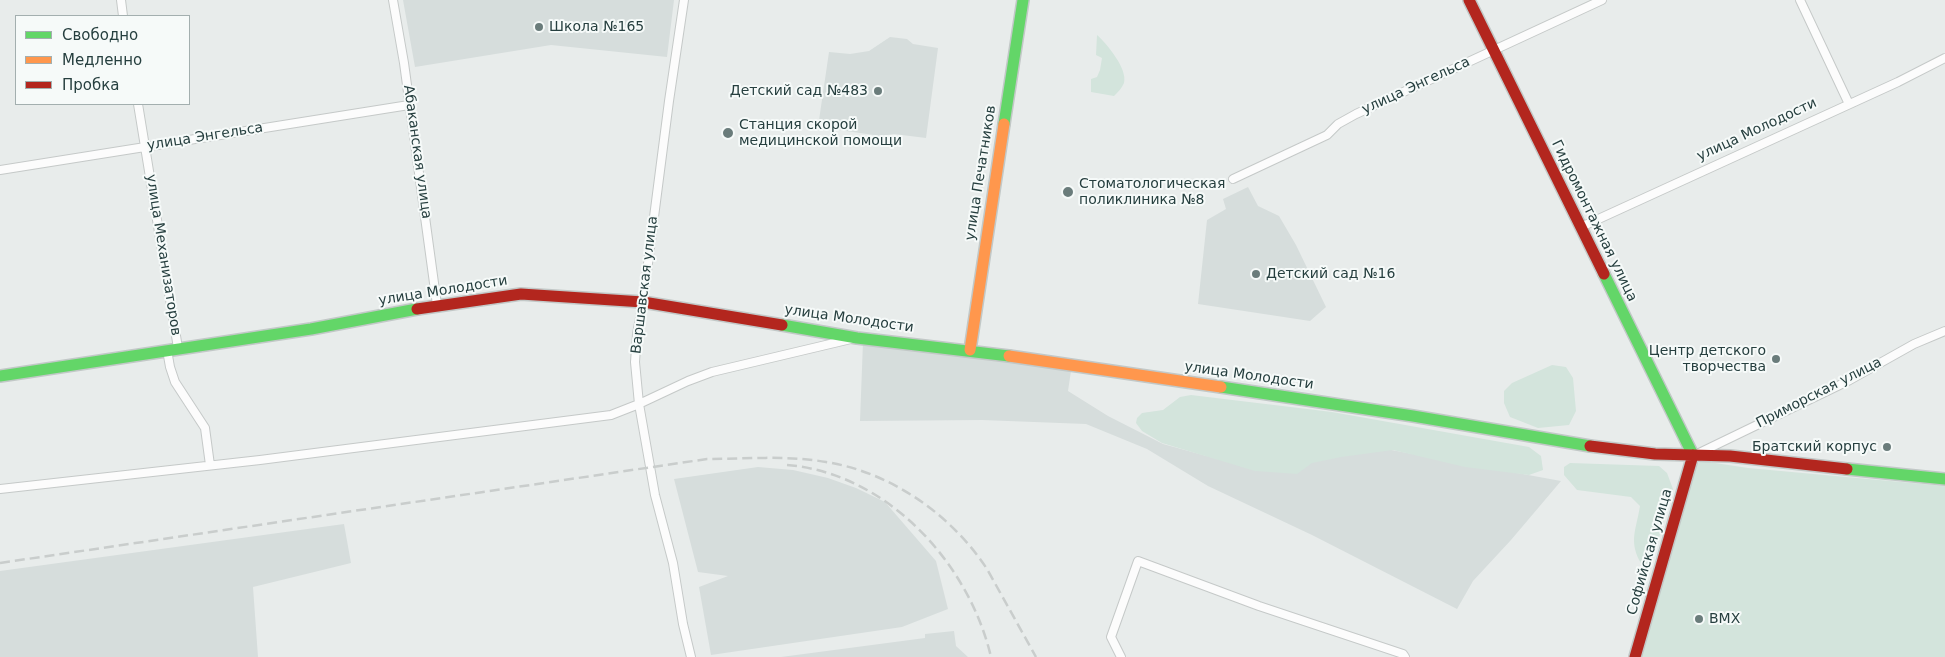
<!DOCTYPE html>
<meta charset="utf-8">
<style>
body{margin:0}
#map{position:relative;width:1945px;height:657px;overflow:hidden;background:#e8eceb;font-family:"DejaVu Sans",sans-serif}
canvas{display:block}
.legend{position:absolute;left:15px;top:15px;width:175px;height:90px;box-sizing:border-box;background:#f6faf9;border:1px solid #a3afaf;margin:0;padding:6px 9px;list-style:none;font-size:15px;color:#263f3f}
.legend li{display:flex;align-items:center;gap:10px;height:25px}
.legend b{width:25px;border:1px solid #a3afaf}
</style>
<div id="map">
<canvas width="1945" height="657"></canvas>
<ul class="legend">
<li><b style="height:6px;background:#63d668"></b>Свободно</li>
<li><b style="height:6px;background:#ff974d"></b>Медленно</li>
<li><b style="height:6px;background:#b3261e"></b>Пробка</li>
</ul>
</div>
<script>
const ctx = document.querySelector('canvas').getContext('2d');
ctx.lineJoin = 'round';
function fillPath(path, color) { ctx.fillStyle = color; ctx.fill(path, 'evenodd'); }
function trace(path, color, width, dash) { ctx.strokeStyle = color; ctx.lineWidth = width; ctx.lineCap = dash ? 'butt' : 'round'; ctx.setLineDash(dash || []); ctx.stroke(path); }
function label(font, color, halo, rows, align = 'center') {
  ctx.font = font + ' "DejaVu Sans",sans-serif'; ctx.lineWidth = 4; ctx.setLineDash([]); ctx.textBaseline = 'middle'; ctx.strokeStyle = halo; ctx.fillStyle = color; for (const [text, x, y, turn = 0] of rows) {
    ctx.save(); ctx.translate(x, y); ctx.rotate((+turn || 0) * Math.PI / 180); ctx.textAlign = isNaN(turn) ? turn : align; if (halo) ctx.strokeText(text, 0, 0); ctx.fillText(text, 0, 0); ctx.restore();
  }
}
const built = new Path2D(`
 M 403,0 L 674,0 L 667,57 L 551,45 L 415,67 Z
 M 890,37 L 907,39 L 913,44 L 938,48 L 926,138 L 894,134 L 881,136 L 818,127 L 829,52 L 850,54 L 869,51 Z
 M 1248,187 L 1258,206 L 1279,216 L 1296,245 L 1326,307 L 1310,321 L 1198,304 L 1207,220 L 1226,209 L 1223,199 Z
 M 863,342 L 982,354 L 1071,371 L 1068,391 L 1108,416 L 1163,444 L 1225,461 L 1314,459 L 1386,449 L 1561,481 L 1511,540 L 1473,581 L 1457,609 L 1312,535 L 1208,486 L 1147,449 L 1086,424 L 982,420 L 860,421 Z
 M 758,467 L 793,470 L 828,478 L 856,488 L 885,502 L 936,561 L 948,609 L 902,627 L 711,655 L 699,587 L 728,576 L 698,572 L 674,479 Z
 M 344,524 L 351,563 L 253,587 L 258,657 L 0,657 L 0,571 Z
 M 954,631 L 956,646 L 968,657 L 781,657 L 925,638 L 925,634 Z`);
const green = new Path2D(`
 M 1097,35 C 1107,44 1128,69 1124,83 C 1122,88 1118,92 1114,96 L 1091,92 L 1091,79 L 1097,77 L 1100,70 L 1102,58 L 1096,55 Z
 M 1552,365 L 1566,367 L 1573,378 L 1576,411 L 1569,425 L 1538,428 L 1510,417 L 1504,403 L 1504,391 L 1512,383 Z
 M 1191,395 L 1332,412 L 1529,447 L 1541,456 L 1543,470 L 1529,475 L 1465,467 L 1393,450 L 1341,457 L 1312,463 L 1297,474 L 1255,471 L 1162,443 L 1142,431 L 1136,423 L 1137,418 L 1142,413 L 1163,410 L 1180,397 Z
 M 1702,461 L 1748,468 L 1945,486 L 1945,657 L 1637,657 L 1695,465 Z
 M 1570,463 L 1659,466 L 1667,473 L 1673,489 L 1652,562 L 1642,565 C 1628,542 1636,531 1640,506 L 1631,497 L 1577,490 L 1564,475 L 1564,467 Z`);
const street = new Path2D(`
 M 121,0 L 123,16
 M 393,0 L 404,63 L 437,305
 M 684,0 L 669,101 L 643,302 L 637,334 L 635,362 L 639,404 L 655,495 L 673,563 L 683,624 L 691,657
 M 1800,0 L 1849,104
 M 138,104 L 178,348
 M 0,170 L 409,105
 M 1233,179 L 1327,135 L 1338,124 L 1356,114 L 1602,0
 M 1581,227 L 1898,82 L 1945,58
 M 167,350 L 170,367 L 175,382 L 205,428 L 210,465
 M 1697,454 L 1848,381 L 1914,344 L 1945,331
 M 0,489 L 260,460 L 611,415 L 639,404 L 688,381 L 712,372 L 851,339
 M 1121,657 L 1111,637 L 1138,561 L 1259,606 L 1403,654 L 1405,657`);
const fast = new Path2D(`
 M 1004,124 L 1023,0
 M 1604,274 L 1693,455
 M 782,325 L 857,338 L 1009,356
 M 0,376 L 311,329 L 417,309
 M 1221,387 L 1413,416 L 1590,446
 M 1847,469 L 1945,479`);
const slow = new Path2D(`
 M 970,350 L 1004,124
 M 1009,356 L 1221,387`);
const jam = new Path2D(`
 M 1469,0 L 1604,274
 M 417,309 L 521,294 L 643,302 L 782,325
 M 1590,446 L 1655,454 L 1730,456 L 1847,469
 M 1635,657 L 1693,455`);
const rail = new Path2D(`
 M 787,465 C 887,473 969,563 991,657
 M 0,563 L 707,459 C 746,459 787,455 826,462 C 890,472 951,514 987,569 L 1036,657`);
const markers = [
 [539,27,5,"#6a7c7b"],
 [878,91,5,"#6a7c7b"],
 [728,133,6,"#6a7c7b"],
 [1068,192,6,"#6a7c7b"],
 [1256,274,5,"#6a7c7b"],
 [1776,359,5,"#6a7c7b"],
 [1887,447,5,"#6a7c7b"],
 [1699,619,5,"#6a7c7b"]
];
const poiNames = [
 ["Школа №165",549,27],
 ["Детский сад №483",868,91,"right"],
 ["Станция скорой",739,125],
 ["медицинской помощи",739,141],
 ["Стоматологическая",1079,184],
 ["поликлиника №8",1079,200],
 ["Детский сад №16",1266,274],
 ["Центр детского",1766,351,"right"],
 ["творчества",1766,367,"right"],
 ["Братский корпус",1877,447,"right"],
 ["BMX",1709,619]
];
const streetNames = [
 ["улица Энгельса",1416,86,-25],
 ["улица Молодости",1757,130,-25],
 ["улица Энгельса",205,137,-9],
 ["Абаканская улица",417,152,82],
 ["улица Печатников",981,173,-81],
 ["Гидромонтажная улица",1594,221,64],
 ["улица Механизаторов",163,255,81],
 ["Варшавская улица",645,285,-83],
 ["улица Молодости",443,291,-9],
 ["улица Молодости",849,319,8],
 ["улица Молодости",1249,376,8],
 ["Приморская улица",1819,393,-27],
 ["Софийская улица",1650,552,-74]
];
fillPath(built, '#d6dddc');
fillPath(green, '#d3e4dc');
trace(street, '#c5c9c8', 10);
trace(fast, '#c2c8c7', 14);
trace(slow, '#c2c8c7', 14);
trace(jam, '#c2c8c7', 14);
trace(street, '#fcfcfc', 8);
trace(fast, '#63d668', 11);
trace(slow, '#ff974d', 11);
trace(jam, '#b3261e', 11);
trace(rail, '#c9cdcc', 2.5, [10, 5]);
for (const [x, y, r, color] of markers) { const dot = new Path2D(); dot.arc(x, y, r, 0, 2 * Math.PI); ctx.fillStyle = color; ctx.fill(dot); trace(dot, '#f6faf9', 2); }
label('14px', '#263f3f', '#f6faf9', poiNames, 'left');
label('14px', '#263f3f', '#f6faf9', streetNames);
</script>
